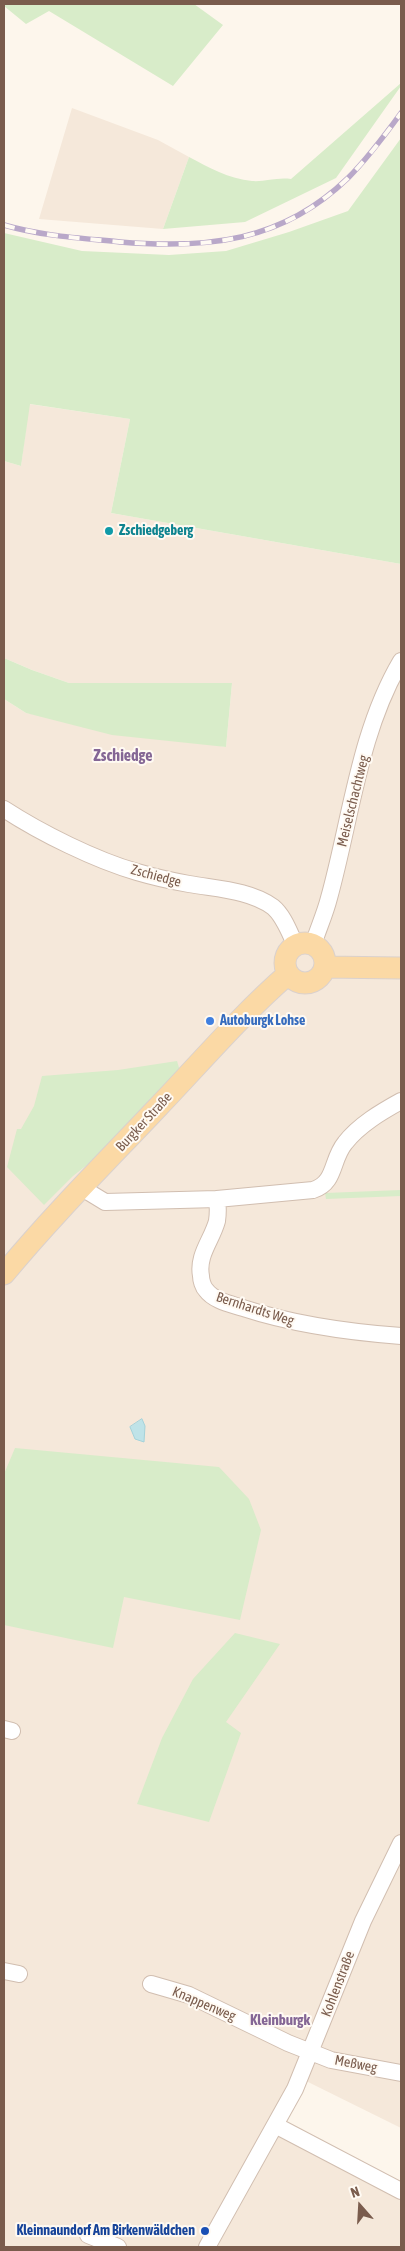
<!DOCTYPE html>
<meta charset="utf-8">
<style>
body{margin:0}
#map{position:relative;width:405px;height:2251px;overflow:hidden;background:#fdf6ec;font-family:"Asap Condensed",sans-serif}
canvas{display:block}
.frame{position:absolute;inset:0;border:5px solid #7a5c4d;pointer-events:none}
.north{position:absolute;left:335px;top:2181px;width:50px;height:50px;-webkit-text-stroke:4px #fffaf3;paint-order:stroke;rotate:341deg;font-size:14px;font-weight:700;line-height:20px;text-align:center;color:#7a5c4d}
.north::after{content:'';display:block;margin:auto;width:18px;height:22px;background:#7a5c4d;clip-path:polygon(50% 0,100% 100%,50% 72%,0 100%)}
</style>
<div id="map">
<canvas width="405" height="2251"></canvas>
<div class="frame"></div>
<div class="north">N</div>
</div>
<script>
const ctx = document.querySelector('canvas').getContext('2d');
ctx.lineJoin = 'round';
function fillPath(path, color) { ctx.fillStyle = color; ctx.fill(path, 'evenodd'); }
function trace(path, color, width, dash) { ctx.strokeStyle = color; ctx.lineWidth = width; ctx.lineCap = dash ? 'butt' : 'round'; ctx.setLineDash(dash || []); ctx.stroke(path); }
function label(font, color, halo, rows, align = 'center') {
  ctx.font = font + ' "Asap Condensed",sans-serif'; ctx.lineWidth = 4; ctx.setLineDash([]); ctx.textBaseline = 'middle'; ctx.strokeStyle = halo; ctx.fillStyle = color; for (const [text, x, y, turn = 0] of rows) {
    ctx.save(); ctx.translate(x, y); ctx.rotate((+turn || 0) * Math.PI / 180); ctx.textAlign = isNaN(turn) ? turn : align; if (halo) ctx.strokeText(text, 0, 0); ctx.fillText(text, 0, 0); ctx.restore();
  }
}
const residential = new Path2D(`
 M 72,108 L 158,140 L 189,157 L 163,229 L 39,219 Z
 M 29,404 L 130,419 L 111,513 L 401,564 L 401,2128 L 304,2080 L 281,2121 L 399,2184 L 401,2180 L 401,2247 L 4,2247 L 4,699 L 26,713 L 226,747 L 232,683 L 69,683 L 32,670 L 4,658 L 4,461 L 21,466 Z`);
const green = new Path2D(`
 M 4,4 L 194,4 L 223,25 L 173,86 L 49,11 L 26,24 L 4,6 Z
 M 401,83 L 401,86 L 336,178 L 245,222 L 163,229 L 189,157 C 208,167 229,179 252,181 C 265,182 277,177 291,179 Z
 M 401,138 L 401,564 L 111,513 L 130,419 L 30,404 L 21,466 L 4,461 L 4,233 L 82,251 L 169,255 L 226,251 L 289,232 L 348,211 Z
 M 4,658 L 32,670 L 69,683 L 232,683 L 226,747 L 112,735 L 26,713 L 4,699 Z
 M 177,1061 L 180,1071 L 102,1153 L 73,1176 L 44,1205 L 7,1167 L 17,1129 L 21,1129 L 34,1106 L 42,1076 L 118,1070 Z
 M 401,1190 L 401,1196 L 326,1199 L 325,1193 Z
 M 15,1448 L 219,1467 L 249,1499 L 261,1530 L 240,1620 L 124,1597 L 113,1648 L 4,1625 L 4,1474 Z
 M 235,1633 L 280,1644 L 226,1722 L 241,1733 L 209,1822 L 137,1804 L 162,1738 L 193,1679 Z`);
const water = new Path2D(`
 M 142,1419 L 145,1426 L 144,1442 L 135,1439 L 130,1427 Z`);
const minor = new Path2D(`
 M 4,809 C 41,833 95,860 137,872 C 154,877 172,881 189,884 C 216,889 250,890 273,907 C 284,916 290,934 296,946
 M 313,945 C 318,929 325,914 329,898 C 351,819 359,732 401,661
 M 82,1188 L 105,1202 L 217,1199 L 313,1190 C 336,1183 331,1160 345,1143 C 359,1125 381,1112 401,1101
 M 217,1199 C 218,1206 218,1214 217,1221 C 212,1240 197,1255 201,1276 C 201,1280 203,1287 206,1290 C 214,1301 231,1304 243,1308 C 295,1325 347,1332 401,1336
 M 4,1729 L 12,1731
 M 4,1971 L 19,1974
 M 151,1984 L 189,1995 L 288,2043 L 331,2060 L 401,2073
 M 275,2125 L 401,2191
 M 88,2235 L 118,2247
 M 207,2247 L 295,2089 L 363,1921 L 401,1843`);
const major = new Path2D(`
 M285 963a20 20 0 1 1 40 0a20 20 0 1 1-40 0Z
 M 325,967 L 401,968
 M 4,1274 C 52,1216 106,1162 158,1107 C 201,1062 242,1014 288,974`);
const rail = new Path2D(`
 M 4,225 C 42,236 80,238 120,242 C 208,249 282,242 348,178 C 368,158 385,135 401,113`);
const markers = [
 [109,531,5,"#0f9aa8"],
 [210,1021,5,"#3f7fe0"],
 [205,2231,5,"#1a4fb4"]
];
const cultureNames = [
 ["Zschiedgeberg",119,531]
];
const streetNames = [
 ["Meiselschachtweg",353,801,-76],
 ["Zschiedge",156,876,15],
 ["Burgker Straße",144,1122,-47],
 ["Bernhardts Weg",255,1309,18],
 ["Kohlenstraße",338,1984,-69],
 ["Knappenweg",204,2004,23],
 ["Meßweg",356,2064,11]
];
const shopNames = [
 ["Autoburgk Lohse",220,1021]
];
const transitNames = [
 ["Kleinnaundorf Am Birkenwäldchen",195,2231]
];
const neighbourhoodNames = [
 ["Kleinburgk",280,2020]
];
const quarterNames = [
 ["Zschiedge",123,756]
];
fillPath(residential, '#f5e8da');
fillPath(green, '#d8ecc9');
fillPath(water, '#bfe3e8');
trace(water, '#a5d3da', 1);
trace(minor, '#d1beb0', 18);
trace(major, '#dad1cd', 23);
trace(minor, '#fff', 16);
trace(major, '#fbd9a5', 21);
trace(rail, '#b9a8c9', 5.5);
trace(rail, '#fffaf3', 4, [11]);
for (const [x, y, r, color] of markers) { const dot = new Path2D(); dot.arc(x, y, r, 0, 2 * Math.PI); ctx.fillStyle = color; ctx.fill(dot); trace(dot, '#fffaf3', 2); }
label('bold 14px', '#0d838f', '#fffaf3', cultureNames, 'left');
label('14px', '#7a5c4d', '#fffaf3', streetNames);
label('bold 14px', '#366cbe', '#fffaf3', shopNames, 'left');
label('bold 14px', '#164399', '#fffaf3', transitNames, 'right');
label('bold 15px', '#846695', '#fffaf3', neighbourhoodNames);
label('bold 16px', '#846695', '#fffaf3', quarterNames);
</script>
